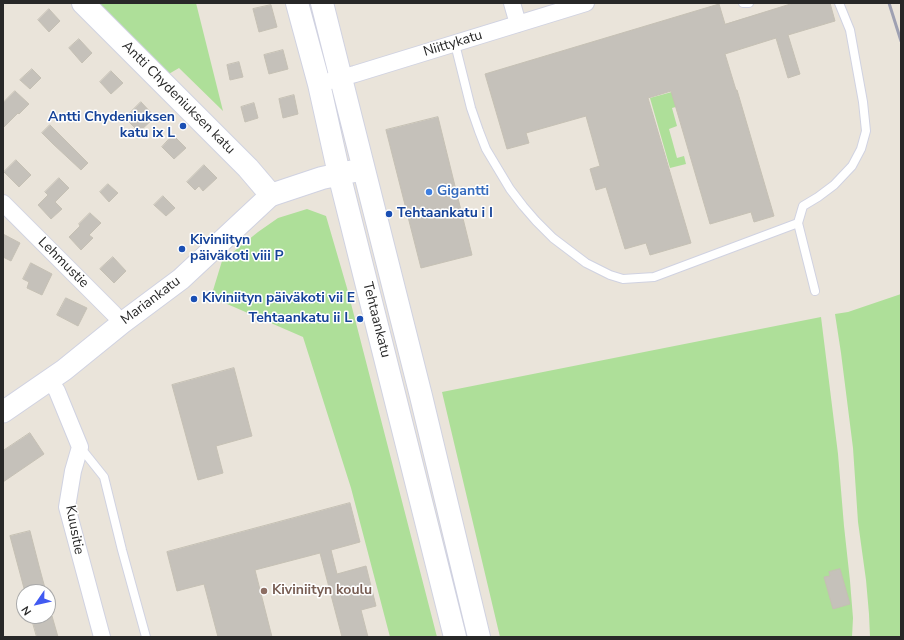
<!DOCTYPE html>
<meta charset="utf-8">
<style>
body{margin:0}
#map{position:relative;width:904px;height:640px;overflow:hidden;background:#eae4da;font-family:"Nunito Sans",sans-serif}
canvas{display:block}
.frame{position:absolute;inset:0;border:4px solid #282828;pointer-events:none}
.north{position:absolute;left:16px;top:584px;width:40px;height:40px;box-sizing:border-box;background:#fff;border:1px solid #a9a9a9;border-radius:50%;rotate:236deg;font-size:11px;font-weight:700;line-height:16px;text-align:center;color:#282828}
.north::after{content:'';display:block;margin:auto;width:14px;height:18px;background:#415af1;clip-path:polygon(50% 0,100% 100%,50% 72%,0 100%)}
</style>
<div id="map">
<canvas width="904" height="640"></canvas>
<div class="frame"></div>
<div class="north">N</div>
</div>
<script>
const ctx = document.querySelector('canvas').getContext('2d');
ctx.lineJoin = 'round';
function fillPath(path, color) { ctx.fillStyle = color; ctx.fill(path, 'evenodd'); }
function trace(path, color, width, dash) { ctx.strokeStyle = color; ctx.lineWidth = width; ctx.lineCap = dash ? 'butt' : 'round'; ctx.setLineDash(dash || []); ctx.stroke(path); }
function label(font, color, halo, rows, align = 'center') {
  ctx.font = font + ' "Nunito Sans",sans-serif'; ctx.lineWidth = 3; ctx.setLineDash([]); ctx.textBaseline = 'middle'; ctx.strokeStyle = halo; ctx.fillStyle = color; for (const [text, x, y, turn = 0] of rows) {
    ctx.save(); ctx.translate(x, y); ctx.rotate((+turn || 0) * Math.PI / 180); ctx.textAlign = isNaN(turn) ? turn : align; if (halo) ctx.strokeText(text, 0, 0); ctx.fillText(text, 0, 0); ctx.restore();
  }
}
const green = new Path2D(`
 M 95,3 L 196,3 L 223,111 L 179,68 L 167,75 Z
 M 719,79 L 723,94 L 672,108 L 677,126 L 669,129 L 677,158 L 684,156 L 686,164 L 670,168 L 650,98 Z
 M 307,209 L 326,216 L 347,288 L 437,637 L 390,637 L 351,488 L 303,337 L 211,297 L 222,261 L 258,232 L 278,218 Z
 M 901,294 L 901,637 L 870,637 L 869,614 L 866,580 L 858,522 L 853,448 L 841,353 L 835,314 L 848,312 Z
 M 821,317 L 838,454 L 844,526 L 850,581 L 853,618 L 852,637 L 500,637 L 442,392 Z`);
const building = new Path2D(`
 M 794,3 L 830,3 L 835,21 L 788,35 L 800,74 L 788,78 L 776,38 L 725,54 L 736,90 L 737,90 L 774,216 L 754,222 L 751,212 L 710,224 L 671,91 L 648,98 L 691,243 L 650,255 L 646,243 L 625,249 L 606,187 L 596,190 L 590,169 L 600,166 L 586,116 L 526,133 L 529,143 L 507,149 L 485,74 L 719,4 L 725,24 Z
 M 271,5 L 277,27 L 259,32 L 253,9 Z
 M 49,9 L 60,21 L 49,32 L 38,20 Z
 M 79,39 L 92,53 L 82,63 L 69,48 Z
 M 283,50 L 288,69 L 269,74 L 264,55 Z
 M 239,62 L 243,77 L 230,80 L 227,65 Z
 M 32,69 L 41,78 L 30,89 L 20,80 Z
 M 111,71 L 123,83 L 111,94 L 100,82 Z
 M 15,91 L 29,104 L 19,114 L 18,113 L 3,128 L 3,103 Z
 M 294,95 L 298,114 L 283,118 L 279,99 Z
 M 141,102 L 155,117 L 139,132 L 128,121 L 131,117 L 129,114 Z
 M 254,103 L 258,118 L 245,122 L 241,107 Z
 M 438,117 L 472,255 L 421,268 L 386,130 Z
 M 50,125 L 88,163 L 81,170 L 53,144 L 42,133 Z
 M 173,135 L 186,148 L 174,159 L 162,147 Z
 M 16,160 L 31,175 L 19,187 L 4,172 Z
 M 204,165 L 217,178 L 203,191 L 199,186 L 195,190 L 187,182 Z
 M 59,178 L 69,188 L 55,202 L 62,209 L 51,219 L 38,205 L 48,195 L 45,192 Z
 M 108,184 L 118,193 L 109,202 L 100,192 Z
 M 163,196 L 175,208 L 166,216 L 154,205 Z
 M 90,213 L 101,223 L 89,235 L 93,238 L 81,250 L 69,237 L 80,226 L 79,224 Z
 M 3,234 L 20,243 L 11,261 L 3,257 Z
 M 113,257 L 126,271 L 114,283 L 100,269 Z
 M 31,263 L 52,274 L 42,295 L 27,288 L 29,282 L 23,279 Z
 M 66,298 L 87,308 L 78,326 L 57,315 Z
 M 234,368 L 252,436 L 216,446 L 223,473 L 198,480 L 172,385 Z
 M 30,433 L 44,454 L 3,482 L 3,451 Z
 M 350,503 L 360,542 L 331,550 L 337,574 L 366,566 L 376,606 L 361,610 L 368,637 L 342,637 L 320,553 L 255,570 L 272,637 L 218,637 L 204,584 L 177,591 L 167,552 Z
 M 30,531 L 39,566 L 46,592 L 25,592 L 10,536 Z
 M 840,569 L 850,604 L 833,609 L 824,577 L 830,576 L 829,572 Z
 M 31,616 L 52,616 L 58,637 L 37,637 Z`);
const service = new Path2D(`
 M 743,3 L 749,3
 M 455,44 L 471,108 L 479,131 L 486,149 L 510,189 L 523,206 L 536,221 L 553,238 L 586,263 L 610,275 L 623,279 L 654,277 L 798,223 L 803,206 L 818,197 L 834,185 L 852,166 L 861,149 L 866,131 L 863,102 L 850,30 L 839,3
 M 798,223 L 815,291
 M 80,447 L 104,477 L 122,550 L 146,637`);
const minor = new Path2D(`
 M 512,3 L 518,24
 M 319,84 L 355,74 L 586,3
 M 3,203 L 114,314 L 122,323
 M 50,380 L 57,391 L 80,447 L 73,471 L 67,507 L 102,637`);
const tertiary = new Path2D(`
 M 3,412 L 64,370 L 122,323 L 181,279 L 271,195`);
const secondary = new Path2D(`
 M 83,3 L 248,168 L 271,195 L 322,178 L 354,171
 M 297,3 L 319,84 L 339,174 L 455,637
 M 322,3 L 421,396 L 479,637`);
const rail = new Path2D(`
 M 889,3 L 901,41`);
const markers = [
 [183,126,4,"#1a4fb4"],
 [429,192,4,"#3f7fe0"],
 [389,214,4,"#1a4fb4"],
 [182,249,4,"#1a4fb4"],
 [194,299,4,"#1a4fb4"],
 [360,319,4,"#1a4fb4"],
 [264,591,4,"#8d6e63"]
];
const streetNames = [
 ["Niittykatu",453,44,-17],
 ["Antti Chydeniuksen katu",178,98,45],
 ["Lehmustie",63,263,45],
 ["Mariankatu",151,301,-37],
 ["Tehtaankatu",376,320,76],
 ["Kuusitie",74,530,79]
];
const transitNames = [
 ["Antti Chydeniuksen",175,118,"right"],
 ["katu ix L",175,134,"right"],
 ["Tehtaankatu i I",397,214],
 ["Kiviniityn",190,241],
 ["päiväkoti viii P",190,257],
 ["Kiviniityn päiväkoti vii E",202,299],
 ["Tehtaankatu ii L",352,319,"right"]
];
const shopNames = [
 ["Gigantti",437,192]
];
const educationNames = [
 ["Kiviniityn koulu",272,591]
];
fillPath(green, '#aedf99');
fillPath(building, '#c5c1ba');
trace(building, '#c5c0b4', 1);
trace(service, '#d0d2e1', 10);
trace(minor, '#d0d2e1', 18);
trace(tertiary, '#d0d2e1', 23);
trace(secondary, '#d0d2e1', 24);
trace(service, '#fff', 8);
trace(minor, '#fff', 16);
trace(tertiary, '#fff', 21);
trace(secondary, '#fff', 22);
trace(rail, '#9ea0b2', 3);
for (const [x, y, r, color] of markers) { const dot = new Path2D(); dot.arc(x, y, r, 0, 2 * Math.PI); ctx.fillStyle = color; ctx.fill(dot); trace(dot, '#fff', 1.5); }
label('14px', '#282828', '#fff', streetNames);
label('bold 14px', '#164399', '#fff', transitNames, 'left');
label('bold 14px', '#366cbe', '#fff', shopNames, 'left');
label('bold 14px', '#785e54', '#fff', educationNames, 'left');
</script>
